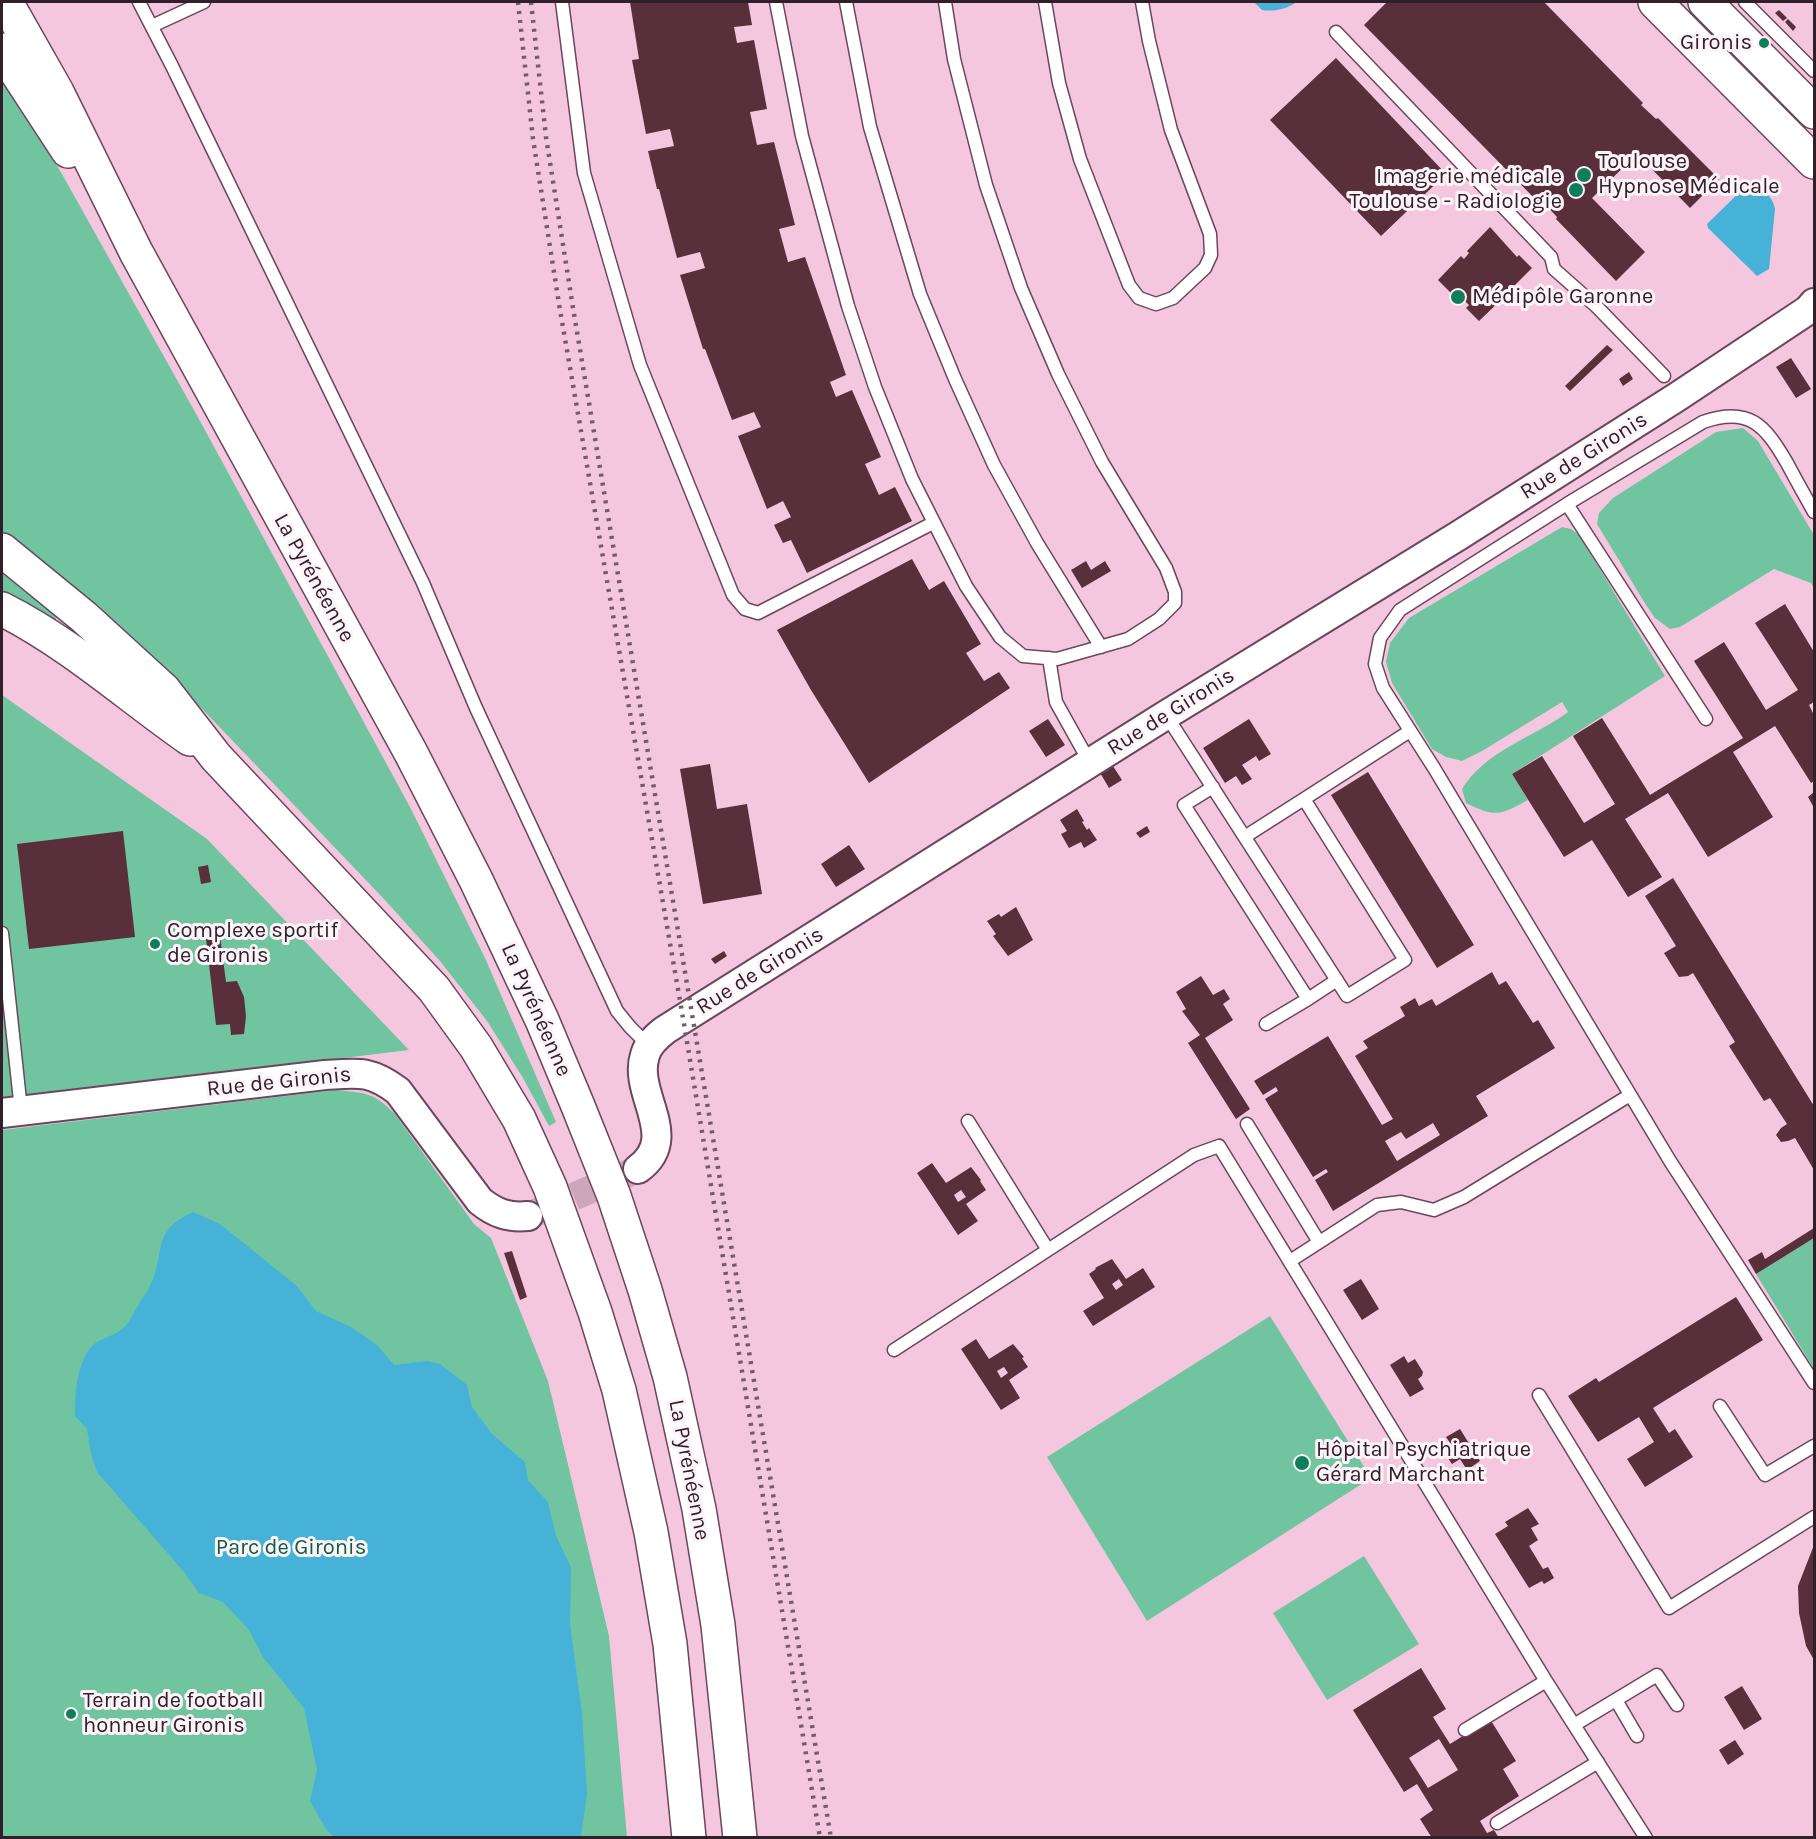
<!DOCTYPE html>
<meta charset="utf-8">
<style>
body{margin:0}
#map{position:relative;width:1816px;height:1839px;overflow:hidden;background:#f4c7df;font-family:Karla,sans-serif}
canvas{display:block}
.frame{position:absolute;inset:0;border:3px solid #312029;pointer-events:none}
</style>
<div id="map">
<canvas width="1816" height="1839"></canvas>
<div class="frame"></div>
</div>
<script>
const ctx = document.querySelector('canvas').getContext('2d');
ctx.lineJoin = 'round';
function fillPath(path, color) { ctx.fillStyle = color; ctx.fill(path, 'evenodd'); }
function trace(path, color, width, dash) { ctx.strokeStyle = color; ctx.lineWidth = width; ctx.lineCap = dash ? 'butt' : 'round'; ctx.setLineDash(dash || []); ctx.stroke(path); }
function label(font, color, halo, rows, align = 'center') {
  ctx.font = font + ' Karla,sans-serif'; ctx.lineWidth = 6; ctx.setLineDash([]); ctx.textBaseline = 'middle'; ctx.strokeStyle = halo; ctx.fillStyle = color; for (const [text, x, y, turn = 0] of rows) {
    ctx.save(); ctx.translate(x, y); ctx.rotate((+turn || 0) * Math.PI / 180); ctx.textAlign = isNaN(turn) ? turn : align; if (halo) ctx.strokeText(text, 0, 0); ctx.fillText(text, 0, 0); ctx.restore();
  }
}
const green = new Path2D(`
 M 2,76 L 62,174 L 200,421 L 410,807 L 485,958 L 556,1122 L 549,1126 L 523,1078 L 487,1021 L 440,961 L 383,898 L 185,691 L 64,582 L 2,532 Z
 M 1743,428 L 1758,441 L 1814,535 L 1814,589 L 1811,583 L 1774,569 L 1680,627 L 1670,629 L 1655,618 L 1646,605 L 1597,524 L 1599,513 L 1613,498 L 1716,432 Z
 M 1562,527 L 1571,529 L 1579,535 L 1665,676 L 1512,774 L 1528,800 C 1500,815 1496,818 1466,803 L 1462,789 C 1486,750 1533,738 1568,712 L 1562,702 L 1482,751 L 1462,761 L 1446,757 L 1432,749 L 1392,683 L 1386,662 L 1390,643 L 1409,618 Z
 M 2,571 L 57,617 L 54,622 L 2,593 Z
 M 2,695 L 207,839 L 409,1050 L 2,1100 Z
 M 336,1090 C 366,1093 373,1092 395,1114 L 474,1224 L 491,1238 L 548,1381 L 609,1636 L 627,1837 L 2,1837 L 2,1130 Z
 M 1814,1238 L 1814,1369 L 1756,1274 Z
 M 1270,1316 L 1371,1478 L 1147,1621 L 1047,1457 Z
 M 1364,1556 L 1419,1644 L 1327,1700 L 1273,1613 Z`);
const water = new Path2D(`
 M 1254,2 L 1297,2 C 1286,9 1275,12 1262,10 Z
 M 1752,180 C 1761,188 1773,196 1775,209 L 1769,269 L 1757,276 L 1708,228 L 1707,224 Z
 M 193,1212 L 220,1224 L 297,1286 L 316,1311 L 351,1327 L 377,1345 L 394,1365 L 427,1361 L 440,1364 L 467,1385 L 472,1407 L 492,1434 L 525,1462 L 528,1480 L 548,1502 L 556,1536 L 571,1567 L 570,1624 L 582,1713 L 587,1794 L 581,1837 L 334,1837 L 326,1829 L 310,1801 L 317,1770 L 304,1708 L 263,1657 L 249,1630 L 223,1602 L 199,1593 L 184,1572 L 97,1472 L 91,1454 L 87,1429 L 75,1416 C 75,1396 76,1371 87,1353 C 95,1338 109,1339 121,1330 C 130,1323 133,1313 139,1304 C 142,1298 146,1294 149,1288 C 167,1254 149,1232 193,1212 Z`);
const building = new Path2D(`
 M 630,2 L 748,2 L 752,25 L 734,27 L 737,43 L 754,40 L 767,109 L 750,112 L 757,145 L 774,142 L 795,225 L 779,229 L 788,262 L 805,257 L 846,375 L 830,382 L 836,397 L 852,390 L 881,457 L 865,464 L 879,495 L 895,487 L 912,521 L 807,573 L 791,540 L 783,543 L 774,525 L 791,517 L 783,501 L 767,509 L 738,436 L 761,427 L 754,412 L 732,420 L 705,349 L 703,349 L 680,275 L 705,268 L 700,252 L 677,258 L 659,189 L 657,189 L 648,151 L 674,146 L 670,129 L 646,134 L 632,60 L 639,59 Z
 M 1387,2 L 1544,2 L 1643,103 L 1641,105 L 1656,119 L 1658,118 L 1719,179 L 1690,208 L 1637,154 L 1592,198 L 1645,252 L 1616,281 L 1556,219 L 1557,217 L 1543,202 L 1540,204 L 1364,25 Z
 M 1779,10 L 1787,18 L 1783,21 L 1775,13 Z
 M 1788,19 L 1796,27 L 1793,31 L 1785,22 Z
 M 1336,58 L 1446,174 L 1381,236 L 1270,120 Z
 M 1490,227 L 1517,257 L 1519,255 L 1532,268 L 1508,292 L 1506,290 L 1500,295 L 1503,298 L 1479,321 L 1466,308 L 1469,305 L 1454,290 L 1451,293 L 1438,280 L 1461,256 L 1464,259 L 1469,253 L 1467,251 Z
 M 1607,345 L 1613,350 L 1570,391 L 1565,386 Z
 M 1791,358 L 1811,389 L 1796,398 L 1776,367 Z
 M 1629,372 L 1633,379 L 1623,386 L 1619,379 Z
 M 912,559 L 929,590 L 944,581 L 981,644 L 966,653 L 984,681 L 999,672 L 1010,688 L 869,783 L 811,690 L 777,630 Z
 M 1086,561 L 1091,570 L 1105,561 L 1111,571 L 1082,588 L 1071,570 Z
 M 1785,604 L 1814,652 L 1814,702 L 1809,705 L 1814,715 L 1814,781 L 1811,783 L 1775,726 L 1733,752 L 1773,817 L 1708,857 L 1668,793 L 1625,819 L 1662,877 L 1628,897 L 1592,840 L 1564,857 L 1512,774 L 1542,756 L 1584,823 L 1615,804 L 1573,736 L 1602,718 L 1650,795 L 1743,738 L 1694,661 L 1724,642 L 1766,710 L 1798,690 L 1755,623 Z
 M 1048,719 L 1065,745 L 1046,757 L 1029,731 Z
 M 1249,719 L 1271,754 L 1259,761 L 1256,756 L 1242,765 L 1252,779 L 1242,785 L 1236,776 L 1225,783 L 1203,748 Z
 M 1111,763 L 1122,780 L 1109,788 L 1099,771 Z
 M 710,764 L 717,809 L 747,804 L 762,894 L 703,904 L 680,769 Z
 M 1368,772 L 1474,945 L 1437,968 L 1331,795 Z
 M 1814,792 L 1814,808 L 1808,797 Z
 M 1077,809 L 1084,821 L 1082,822 L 1087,830 L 1089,828 L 1097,840 L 1084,848 L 1081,842 L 1069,848 L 1061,834 L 1067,831 L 1060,820 Z
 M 1147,826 L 1150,832 L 1140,838 L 1136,833 Z
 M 123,831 L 135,937 L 29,949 L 17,844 Z
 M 849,845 L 865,869 L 836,887 L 821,864 Z
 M 208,865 L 211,882 L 201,884 L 198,867 Z
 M 1673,878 L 1814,1106 L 1814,1170 L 1795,1138 L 1788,1141 L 1781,1142 L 1776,1135 L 1781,1128 L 1787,1124 L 1770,1098 L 1764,1101 L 1729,1046 L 1735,1042 L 1693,973 L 1688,976 L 1679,977 L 1664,953 L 1676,946 L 1645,896 Z
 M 1016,907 L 1033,940 L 1008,956 L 993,936 L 996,934 L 987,921 L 999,914 L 1001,917 Z
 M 220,936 L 226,982 L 237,981 L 244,997 L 246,1016 L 244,1034 L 231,1035 L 230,1024 L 216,1025 L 206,938 Z
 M 724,951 L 727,956 L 715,964 L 711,959 Z
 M 1492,972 L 1499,985 L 1506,981 L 1533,1023 L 1538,1020 L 1555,1048 L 1476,1096 L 1488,1116 L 1333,1211 L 1315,1180 L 1328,1172 L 1326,1169 L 1313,1177 L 1265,1099 L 1278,1091 L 1276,1087 L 1263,1095 L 1254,1081 L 1328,1036 L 1382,1125 L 1393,1119 L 1355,1056 L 1368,1048 L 1363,1041 L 1405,1016 L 1400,1007 L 1415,998 L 1419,1006 L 1432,999 L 1436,1006 ZM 1433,1123 L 1440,1135 L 1397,1161 L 1385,1141 L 1401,1132 L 1406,1139 Z
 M 1201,976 L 1213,995 L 1224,989 L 1230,999 L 1223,1004 L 1233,1020 L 1205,1038 L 1250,1109 L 1236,1119 L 1188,1043 L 1200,1035 L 1182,1011 L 1186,1009 L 1176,992 Z
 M 932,1163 L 946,1183 L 971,1167 L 981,1180 L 980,1181 L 986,1190 L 966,1204 L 978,1221 L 958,1235 L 917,1173 ZM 961,1190 L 966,1197 L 958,1202 L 954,1195 Z
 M 1814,1228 L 1814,1238 L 1756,1274 L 1748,1260 L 1762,1252 L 1765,1259 Z
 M 512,1251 L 527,1297 L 520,1300 L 504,1253 Z
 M 1112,1259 L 1126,1279 L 1143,1268 L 1155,1287 L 1093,1326 L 1083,1311 L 1104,1298 L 1089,1274 L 1096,1269 L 1095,1268 ZM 1119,1279 L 1123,1285 L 1116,1290 L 1112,1284 Z
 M 1361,1279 L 1379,1309 L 1362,1320 L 1343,1290 Z
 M 1736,1297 L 1763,1340 L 1653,1408 L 1669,1433 L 1675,1429 L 1693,1457 L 1645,1487 L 1627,1459 L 1654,1442 L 1639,1417 L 1598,1442 L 1568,1396 L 1596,1378 L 1599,1382 Z
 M 976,1339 L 989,1359 L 1013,1344 L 1024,1357 L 1022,1358 L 1028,1367 L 1009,1380 L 1020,1398 L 1001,1410 L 961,1349 ZM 1004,1367 L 1008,1373 L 1001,1378 L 997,1371 Z
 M 1404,1356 L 1408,1363 L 1415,1359 L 1423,1372 L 1422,1376 L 1418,1379 L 1424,1389 L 1410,1397 L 1390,1365 Z
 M 1460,1429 L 1480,1461 L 1467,1470 L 1460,1459 L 1452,1464 L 1444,1452 L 1453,1447 L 1446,1437 Z
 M 1528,1508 L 1539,1524 L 1531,1528 L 1538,1540 L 1529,1546 L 1543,1569 L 1548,1567 L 1554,1578 L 1544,1584 L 1542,1581 L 1529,1588 L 1495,1534 L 1508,1526 L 1505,1522 Z
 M 1814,1545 L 1814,1660 L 1806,1646 L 1799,1613 L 1798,1586 Z
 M 1421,1668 L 1446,1709 L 1433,1717 L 1450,1744 L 1490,1719 L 1516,1761 L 1503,1769 L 1519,1796 L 1480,1821 L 1487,1833 L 1494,1830 L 1499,1838 L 1432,1838 L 1420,1819 L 1433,1810 L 1417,1784 L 1404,1792 L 1353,1710 ZM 1439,1739 L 1458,1770 L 1428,1788 L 1409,1758 Z
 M 1742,1686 L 1762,1719 L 1744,1730 L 1724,1697 Z
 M 1735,1740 L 1744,1754 L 1728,1765 L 1719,1750 Z`);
const tertiaryTunnel = new Path2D(`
 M 535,1213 L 638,1169`);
const service = new Path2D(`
 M 139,2 L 172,66 L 423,583 L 476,708 L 617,1011 L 630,1027 L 649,1046
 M 562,2 L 584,173 L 640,365 L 733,595 L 745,609 L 758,613 L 933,523
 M 776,2 L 802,136 L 848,306 L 875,387 L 912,479 L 966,586 L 1000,637 L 1023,656 L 1057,659 L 1128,639 L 1159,619 L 1175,603 L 1175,592 L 1166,568 L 1102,462 L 1058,374 L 1021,288 L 986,185 L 954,59 L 945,2
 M 846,2 L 870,127 L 920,294 L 955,379 L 994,465 L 1037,543 L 1101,647
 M 1045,2 L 1059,83 L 1080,159 L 1129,285 L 1139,298 L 1156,304 L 1173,298 L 1205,268 L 1211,255 L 1210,234 L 1171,130 L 1149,41 L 1142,2
 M 1745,2 L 1814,71
 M 152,26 L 204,2
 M 1336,32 L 1551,257 L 1554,269 L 1597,307 L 1664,376
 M 1567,504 L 1706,719
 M 1814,512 C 1805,496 1796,480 1787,463 C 1765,425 1749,406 1703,422 L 1567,504 L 1400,610 L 1380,638 L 1375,664 L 1383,688 L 1434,768 L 1670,1161 L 1814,1383
 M 1049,658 L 1056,702 L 1090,763
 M 1166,715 L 1347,996 L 1405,960 L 1304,799 L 1246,836
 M 1213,787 L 1184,805 L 1308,999 L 1337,980
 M 1304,799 L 1410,731
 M 2,933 L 21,1110
 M 1266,1024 L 1308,999
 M 968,1121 L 1048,1250
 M 1247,1124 L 1319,1242
 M 1290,1261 L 1377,1205 L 1401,1202 L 1434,1210 L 1464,1197 L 1630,1095
 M 894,1350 L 1194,1155 L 1219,1146 L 1546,1681 L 1646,1838
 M 1539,1395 L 1669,1608 L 1814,1517
 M 1720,1406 L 1765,1475 L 1814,1446
 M 1616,1700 L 1637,1736
 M 1574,1725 L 1657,1675 L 1677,1705
 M 1465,1730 L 1546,1681
 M 1497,1823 L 1598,1762`);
const tertiary = new Path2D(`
 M 2,1113 L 325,1075 C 359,1073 370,1070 398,1091 L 480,1201 C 495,1213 508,1218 528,1216
 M 638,1169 C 682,1137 632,1094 645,1055 C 648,1044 656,1037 665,1030 L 1166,715 L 1458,536 L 1677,397 L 1808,310 L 1814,303`);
const primary = new Path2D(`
 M 1655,2 L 1814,162
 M 1705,2 L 1814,112`);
const motorway = new Path2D(`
 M 6,2 L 57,92 L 136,252 L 411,753 L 476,880 L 542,1020 L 578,1106 L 614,1196 L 645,1290 L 670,1377 L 699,1509 L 718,1625 L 740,1838
 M 2,50 L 68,151
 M 2,550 L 84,617 L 164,690 L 216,757 L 434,989 L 476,1047 L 519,1119 L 550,1187 L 595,1312 L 619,1390 L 651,1532 L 670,1644 L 689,1838
 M 2,609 C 71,644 127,695 190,739`);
const rail = new Path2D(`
 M 518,2 L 533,139 L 560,310 L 683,1018 L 820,1838
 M 531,2 L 546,137 L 573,308 L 831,1838`);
const markers = [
 [1764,43,6,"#0e7e5a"],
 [1584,175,8,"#0e7e5a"],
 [1576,190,8,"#0e7e5a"],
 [1458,297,8,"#0e7e5a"],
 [155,944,6,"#0e7e5a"],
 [1302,1463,8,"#0e7e5a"],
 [71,1714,6,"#0e7e5a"]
];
const poiNames = [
 ["Gironis",1752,43,"right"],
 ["Toulouse",1598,162],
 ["Hypnose Médicale",1598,187],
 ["Imagerie médicale",1562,177,"right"],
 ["Toulouse - Radiologie",1562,202,"right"],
 ["Médipôle Garonne",1472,297],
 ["Complexe sportif",167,931],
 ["de Gironis",167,956],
 ["Hôpital Psychiatrique",1316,1450],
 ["Gérard Marchant",1316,1475],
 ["Terrain de football",83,1701],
 ["honneur Gironis",83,1726]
];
const streetNames = [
 ["Rue de Gironis",1584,456,-32],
 ["La Pyrénéenne",314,578,61],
 ["Rue de Gironis",1171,712,-32],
 ["Rue de Gironis",760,971,-32],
 ["La Pyrénéenne",536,1010,66],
 ["Rue de Gironis",279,1082,-6],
 ["La Pyrénéenne",689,1470,79]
];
const parkNames = [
 ["Parc de Gironis",291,1548]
];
fillPath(green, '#70c5a0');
fillPath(water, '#46b2d8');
fillPath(building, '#582f3a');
trace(tertiaryTunnel, '#cda6bb', 28, [28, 14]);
trace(service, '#6c465c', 15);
trace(tertiary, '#6c465c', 32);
trace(primary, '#6c465c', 36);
trace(motorway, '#6c465c', 36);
trace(service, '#fff', 12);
trace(tertiary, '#fff', 28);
trace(primary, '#fff', 33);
trace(motorway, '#fff', 33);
trace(rail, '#755b69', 4.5, [3, 6]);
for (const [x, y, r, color] of markers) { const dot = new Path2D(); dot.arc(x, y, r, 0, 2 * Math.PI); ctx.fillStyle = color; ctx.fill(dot); trace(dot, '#fdf4f9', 2); }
label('22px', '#312029', '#fdf4f9', poiNames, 'left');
label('22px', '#312029', '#fdf4f9', streetNames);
label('22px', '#0f5d42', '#fdf4f9', parkNames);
</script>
